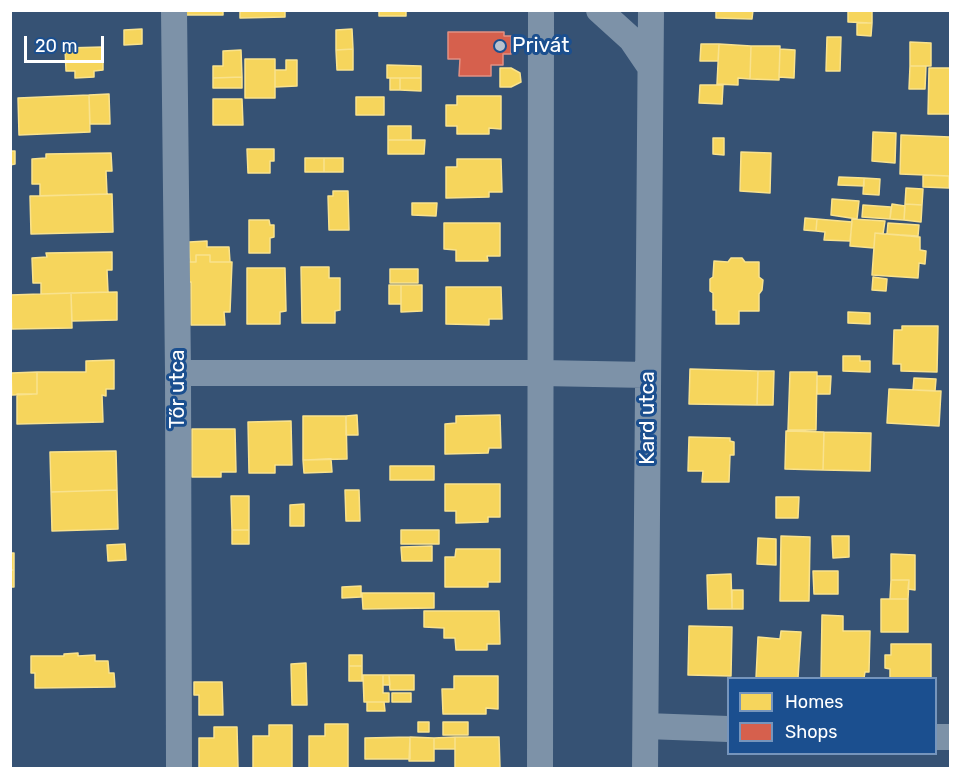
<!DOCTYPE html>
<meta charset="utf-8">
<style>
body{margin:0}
#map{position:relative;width:961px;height:779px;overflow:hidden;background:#365274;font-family:Rubik,sans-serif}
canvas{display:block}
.frame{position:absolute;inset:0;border:12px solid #fff;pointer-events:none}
.legend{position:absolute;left:727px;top:677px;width:210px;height:78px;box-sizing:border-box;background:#1b4f8f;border:2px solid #7695bc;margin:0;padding:8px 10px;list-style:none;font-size:18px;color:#fff}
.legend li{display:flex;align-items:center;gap:12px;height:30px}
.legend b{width:30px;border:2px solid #7695bc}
.scale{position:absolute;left:24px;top:36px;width:80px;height:27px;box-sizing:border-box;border:3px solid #fff;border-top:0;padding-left:8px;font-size:18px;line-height:21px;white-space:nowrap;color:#fff;-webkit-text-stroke:4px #1b4f8f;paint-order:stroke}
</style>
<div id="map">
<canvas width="961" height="779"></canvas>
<div class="frame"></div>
<ul class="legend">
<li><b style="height:16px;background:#f6d55c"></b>Homes</li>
<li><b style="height:16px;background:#d6604d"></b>Shops</li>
</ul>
<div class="scale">20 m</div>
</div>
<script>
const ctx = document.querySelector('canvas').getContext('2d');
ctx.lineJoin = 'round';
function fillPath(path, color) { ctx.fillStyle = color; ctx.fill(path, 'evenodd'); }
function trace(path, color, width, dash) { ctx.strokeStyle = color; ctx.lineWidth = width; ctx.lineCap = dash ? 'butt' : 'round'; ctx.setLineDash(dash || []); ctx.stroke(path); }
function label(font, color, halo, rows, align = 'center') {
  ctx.font = font + ' Rubik,sans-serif'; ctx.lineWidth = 6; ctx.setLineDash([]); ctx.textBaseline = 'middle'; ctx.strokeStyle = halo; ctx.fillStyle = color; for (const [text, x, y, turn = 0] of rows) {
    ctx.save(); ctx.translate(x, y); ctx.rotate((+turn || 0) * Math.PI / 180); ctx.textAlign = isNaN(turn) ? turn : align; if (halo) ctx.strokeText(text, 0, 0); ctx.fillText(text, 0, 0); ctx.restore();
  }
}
const homes = new Path2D(`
 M 186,10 L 223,10 L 223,15 L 186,15 Z
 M 240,10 L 285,10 L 285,17 L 240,18 Z
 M 379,10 L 406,10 L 406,16 L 379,16 Z
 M 716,10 L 753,10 L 752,19 L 716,18 Z
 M 848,11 L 872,11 L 872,23 L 848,22 Z
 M 857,23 L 872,23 L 871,36 L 857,35 Z
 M 142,29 L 142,44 L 124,45 L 124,30 Z
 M 352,29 L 353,49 L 336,50 L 336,30 Z
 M 827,37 L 841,37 L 840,71 L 826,71 Z
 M 910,42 L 931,43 L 931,66 L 910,66 Z
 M 701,44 L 719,44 L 718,61 L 700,61 Z
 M 719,44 L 751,46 L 750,79 L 738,78 L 738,85 L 717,84 Z
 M 751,46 L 780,46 L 779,80 L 750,79 Z
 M 103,47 L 103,70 L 94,71 L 94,77 L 75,78 L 75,71 L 66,71 L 65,48 Z
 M 353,49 L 353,70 L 337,70 L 336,50 Z
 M 780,49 L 795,50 L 794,78 L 779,77 Z
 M 241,50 L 242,77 L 213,78 L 213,66 L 223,66 L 223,51 Z
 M 245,59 L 275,59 L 275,98 L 245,98 Z
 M 286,60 L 297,60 L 297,86 L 275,87 L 275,70 L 286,70 Z
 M 387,65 L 421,66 L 421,78 L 387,78 Z
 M 910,66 L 926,66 L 925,89 L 909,89 Z
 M 500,68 L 511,68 L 520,73 L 521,82 L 511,87 L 500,87 Z
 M 929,68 L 950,68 L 950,114 L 928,114 Z
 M 242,77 L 242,88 L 213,88 L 213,78 Z
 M 390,78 L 400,78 L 400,90 L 390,90 Z
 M 400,78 L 421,78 L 421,91 L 400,90 Z
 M 700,85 L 723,85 L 722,104 L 699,103 Z
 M 109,94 L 110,124 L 90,124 L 89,95 Z
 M 89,95 L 90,132 L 19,135 L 18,98 Z
 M 457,96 L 501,96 L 501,129 L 489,128 L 489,134 L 457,134 L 457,126 L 446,126 L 446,105 L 457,105 Z
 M 356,97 L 384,97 L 384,115 L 356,115 Z
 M 213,99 L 242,99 L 243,125 L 213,125 Z
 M 388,126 L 411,126 L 411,140 L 388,140 Z
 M 873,132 L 896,133 L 895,163 L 872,161 Z
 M 901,135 L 950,137 L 950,176 L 900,174 Z
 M 713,138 L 724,138 L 724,155 L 713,154 Z
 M 388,140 L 425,140 L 424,154 L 388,154 Z
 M 247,149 L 274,149 L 274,161 L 270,161 L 270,173 L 248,173 Z
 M 10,151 L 15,151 L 15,164 L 10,165 Z
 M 741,152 L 771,153 L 770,193 L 740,191 Z
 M 111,153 L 112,171 L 106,171 L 107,194 L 40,196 L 40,184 L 32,184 L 32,159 L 46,158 L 46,154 Z
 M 305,158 L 324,158 L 324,172 L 305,172 Z
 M 324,158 L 343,158 L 343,172 L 324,172 Z
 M 457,159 L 501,159 L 502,192 L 489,192 L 489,197 L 446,198 L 446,167 L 457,167 Z
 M 923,175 L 949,176 L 949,188 L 923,187 Z
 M 839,177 L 864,178 L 864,186 L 838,185 Z
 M 864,178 L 880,179 L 879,195 L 863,194 Z
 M 906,188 L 923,189 L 922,205 L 905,204 Z
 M 333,191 L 348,191 L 349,230 L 329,230 L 328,196 L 333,196 Z
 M 112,194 L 113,232 L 31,234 L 30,196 Z
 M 832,199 L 859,201 L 857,219 L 831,215 Z
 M 412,203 L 437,203 L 436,216 L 412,215 Z
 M 892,204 L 905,206 L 904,220 L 890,219 Z
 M 905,204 L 922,205 L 921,222 L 904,220 Z
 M 863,205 L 891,207 L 890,219 L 862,217 Z
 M 805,218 L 817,219 L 816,231 L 804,230 Z
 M 817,219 L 852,222 L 850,241 L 824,240 L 825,232 L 816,231 Z
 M 852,219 L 885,221 L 883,234 L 875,233 L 874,248 L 850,246 Z
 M 249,220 L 269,220 L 270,225 L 274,225 L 274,237 L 270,238 L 270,253 L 249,253 Z
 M 444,223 L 500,223 L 500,256 L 487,256 L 488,261 L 456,261 L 456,250 L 444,249 Z
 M 888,223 L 919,225 L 918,236 L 887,234 Z
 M 875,233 L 920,237 L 920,250 L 926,251 L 925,264 L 919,263 L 918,278 L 872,275 Z
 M 207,241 L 207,247 L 229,247 L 230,262 L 210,262 L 210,255 L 196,255 L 196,262 L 190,262 L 189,242 Z
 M 112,252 L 112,270 L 107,270 L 108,292 L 41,294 L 41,283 L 33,283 L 32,258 L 47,257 L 46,253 Z
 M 196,255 L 210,255 L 210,262 L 232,262 L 230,312 L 224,312 L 225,325 L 191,325 L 191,282 L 188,282 L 188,262 L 196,262 Z
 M 731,258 L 742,258 L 745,262 L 759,262 L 759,277 L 763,280 L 762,290 L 759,294 L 759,311 L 739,311 L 739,324 L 716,324 L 716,310 L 713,310 L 713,293 L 710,291 L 710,279 L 713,277 L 714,261 L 728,262 Z
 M 301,267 L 329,267 L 329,278 L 340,278 L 340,310 L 335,311 L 335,323 L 302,323 Z
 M 247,268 L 285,268 L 286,311 L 280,312 L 280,324 L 247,324 Z
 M 390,269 L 418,269 L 418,283 L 390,283 Z
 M 873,277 L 887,279 L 886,291 L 872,290 Z
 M 389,285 L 401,285 L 401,304 L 389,304 Z
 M 401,285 L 422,285 L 422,311 L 401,312 Z
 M 446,287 L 501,287 L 502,319 L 489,319 L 489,325 L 446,324 Z
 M 117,292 L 117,320 L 72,321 L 71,293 Z
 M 71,293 L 72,328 L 12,329 L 10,295 Z
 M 848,312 L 870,313 L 870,324 L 848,323 Z
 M 902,326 L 938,326 L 937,372 L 901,371 L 901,364 L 893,364 L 894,330 L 902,330 Z
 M 843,356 L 860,356 L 860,361 L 870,361 L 870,372 L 843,371 Z
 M 114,360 L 114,389 L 106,389 L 106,396 L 102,395 L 103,422 L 17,424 L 17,394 L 37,394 L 37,372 L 86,372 L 86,361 Z
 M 690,369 L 758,371 L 757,405 L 689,404 Z
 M 758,371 L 774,371 L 773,405 L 757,405 Z
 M 37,372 L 37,394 L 12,395 L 11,373 Z
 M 790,372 L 817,372 L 816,430 L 788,430 Z
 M 817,376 L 831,376 L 830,394 L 817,394 Z
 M 914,378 L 936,379 L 935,391 L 913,390 Z
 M 889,389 L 941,391 L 939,426 L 887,423 Z
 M 357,415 L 358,435 L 346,435 L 346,416 Z
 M 500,415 L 501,448 L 489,448 L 488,453 L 445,454 L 445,424 L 456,423 L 456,416 Z
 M 303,416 L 346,416 L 347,459 L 303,460 Z
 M 291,421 L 292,465 L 275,465 L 275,473 L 249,473 L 248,422 Z
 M 192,429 L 235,429 L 236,472 L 221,472 L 221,477 L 192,477 Z
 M 786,431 L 824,432 L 823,470 L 785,469 Z
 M 824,432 L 871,433 L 870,471 L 823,470 Z
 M 689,437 L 730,438 L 730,441 L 734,442 L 734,455 L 730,455 L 729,482 L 702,482 L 703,471 L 688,471 Z
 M 116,451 L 117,490 L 51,492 L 50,452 Z
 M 331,459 L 332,472 L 304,473 L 303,460 Z
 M 390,466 L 434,466 L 434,480 L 390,480 Z
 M 445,484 L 500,484 L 500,517 L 488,517 L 488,522 L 456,523 L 456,511 L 445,511 Z
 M 117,490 L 118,529 L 52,531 L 51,492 Z
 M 345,490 L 359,490 L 360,521 L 346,521 Z
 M 231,496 L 249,496 L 249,530 L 232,530 Z
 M 776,497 L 799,497 L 798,518 L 776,518 Z
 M 304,504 L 304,526 L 290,526 L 290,505 Z
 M 232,530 L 249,530 L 249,544 L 232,544 Z
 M 401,530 L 439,530 L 439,544 L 401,544 Z
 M 781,536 L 810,537 L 809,601 L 780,601 Z
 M 832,536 L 849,536 L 849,557 L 833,558 Z
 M 758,538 L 776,539 L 776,565 L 757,564 Z
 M 125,544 L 126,560 L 108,561 L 107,545 Z
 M 432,546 L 432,561 L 402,561 L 401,547 Z
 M 456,549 L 500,549 L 500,582 L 488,582 L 488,587 L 445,587 L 445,557 L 455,557 Z
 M 10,553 L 14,553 L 14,570 L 10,570 Z
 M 891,554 L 915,555 L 915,590 L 908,589 L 909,580 L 891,580 Z
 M 10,570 L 14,570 L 14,587 L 10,587 Z
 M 813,571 L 838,571 L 838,594 L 814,594 Z
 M 731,574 L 732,609 L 708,609 L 707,575 Z
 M 891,580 L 909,580 L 908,599 L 890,599 Z
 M 361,586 L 361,597 L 342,598 L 342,587 Z
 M 732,590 L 743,590 L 743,609 L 732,609 Z
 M 362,593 L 434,593 L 434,608 L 363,609 Z
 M 881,599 L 908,599 L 908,632 L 881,632 Z
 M 424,611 L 499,611 L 500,644 L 487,644 L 487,650 L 456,650 L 455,638 L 444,638 L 444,628 L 424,627 Z
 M 822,615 L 843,616 L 843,631 L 870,631 L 869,672 L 865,672 L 864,678 L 821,678 Z
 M 689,626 L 732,627 L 731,676 L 688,675 Z
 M 781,631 L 801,632 L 798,678 L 756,678 L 758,637 L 780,639 Z
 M 891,644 L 931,644 L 931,678 L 890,678 L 890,669 L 885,668 L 885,655 L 891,655 Z
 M 78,653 L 78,656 L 95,655 L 95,661 L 108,661 L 109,673 L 114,673 L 115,687 L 35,688 L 35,673 L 31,673 L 31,656 L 64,656 L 64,654 Z
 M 349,655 L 362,655 L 362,666 L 349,666 Z
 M 306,663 L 307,705 L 292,705 L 291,664 Z
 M 349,666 L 362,666 L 362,681 L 349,681 Z
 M 363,675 L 383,675 L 383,693 L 389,693 L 389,702 L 364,702 Z
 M 383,675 L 389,675 L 390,685 L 383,685 Z
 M 389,675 L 414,675 L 414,690 L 390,690 Z
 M 454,676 L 498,676 L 498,709 L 486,708 L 486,714 L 443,714 L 442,689 L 454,689 Z
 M 194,682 L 222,682 L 223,715 L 199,715 L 199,695 L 194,695 Z
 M 392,693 L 411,693 L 411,702 L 392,702 Z
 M 367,702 L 384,702 L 385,711 L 367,711 Z
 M 418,722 L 429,722 L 429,732 L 418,732 Z
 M 443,722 L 468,722 L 468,735 L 443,735 Z
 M 325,724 L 348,724 L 348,768 L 309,768 L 309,736 L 325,736 Z
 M 269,725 L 292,725 L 292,768 L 253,768 L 253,736 L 269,736 Z
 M 214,727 L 237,727 L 238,768 L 199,768 L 199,738 L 214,738 Z
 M 410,737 L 434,738 L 434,761 L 409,761 Z
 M 410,737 L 410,759 L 365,759 L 365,738 Z
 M 455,737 L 499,737 L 500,768 L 455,768 Z
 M 455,737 L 455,749 L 434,749 L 434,738 Z`);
const shops = new Path2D(`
 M 448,32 L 504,32 L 504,36 L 511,36 L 511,54 L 503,54 L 503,65 L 491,65 L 491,76 L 459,76 L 460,59 L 448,59 Z`);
const minor = new Path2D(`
 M 174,10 L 178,373 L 179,768
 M 599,10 L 631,39 L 650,67
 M 178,373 L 541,373 L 648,375
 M 646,726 L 728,729
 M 936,737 L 950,737
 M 540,768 L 541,10
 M 645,768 L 651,10`);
const markers = [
 [500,46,6,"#b9c2ce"]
];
const poiNames = [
 ["Privát",512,46]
];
const streetNames = [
 ["Tőr utca",178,389,-90],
 ["Kard utca",648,418,-90]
];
fillPath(homes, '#f6d55c');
trace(homes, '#f9e28d', 1.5);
fillPath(shops, '#d6604d');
trace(shops, '#e29082', 1.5);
trace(minor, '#7d92a8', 26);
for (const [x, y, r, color] of markers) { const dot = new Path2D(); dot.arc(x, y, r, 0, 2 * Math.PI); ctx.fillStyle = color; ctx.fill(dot); trace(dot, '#1b4f8f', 2); }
label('21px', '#fff', '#1b4f8f', poiNames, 'left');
label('21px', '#fff', '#1b4f8f', streetNames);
</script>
